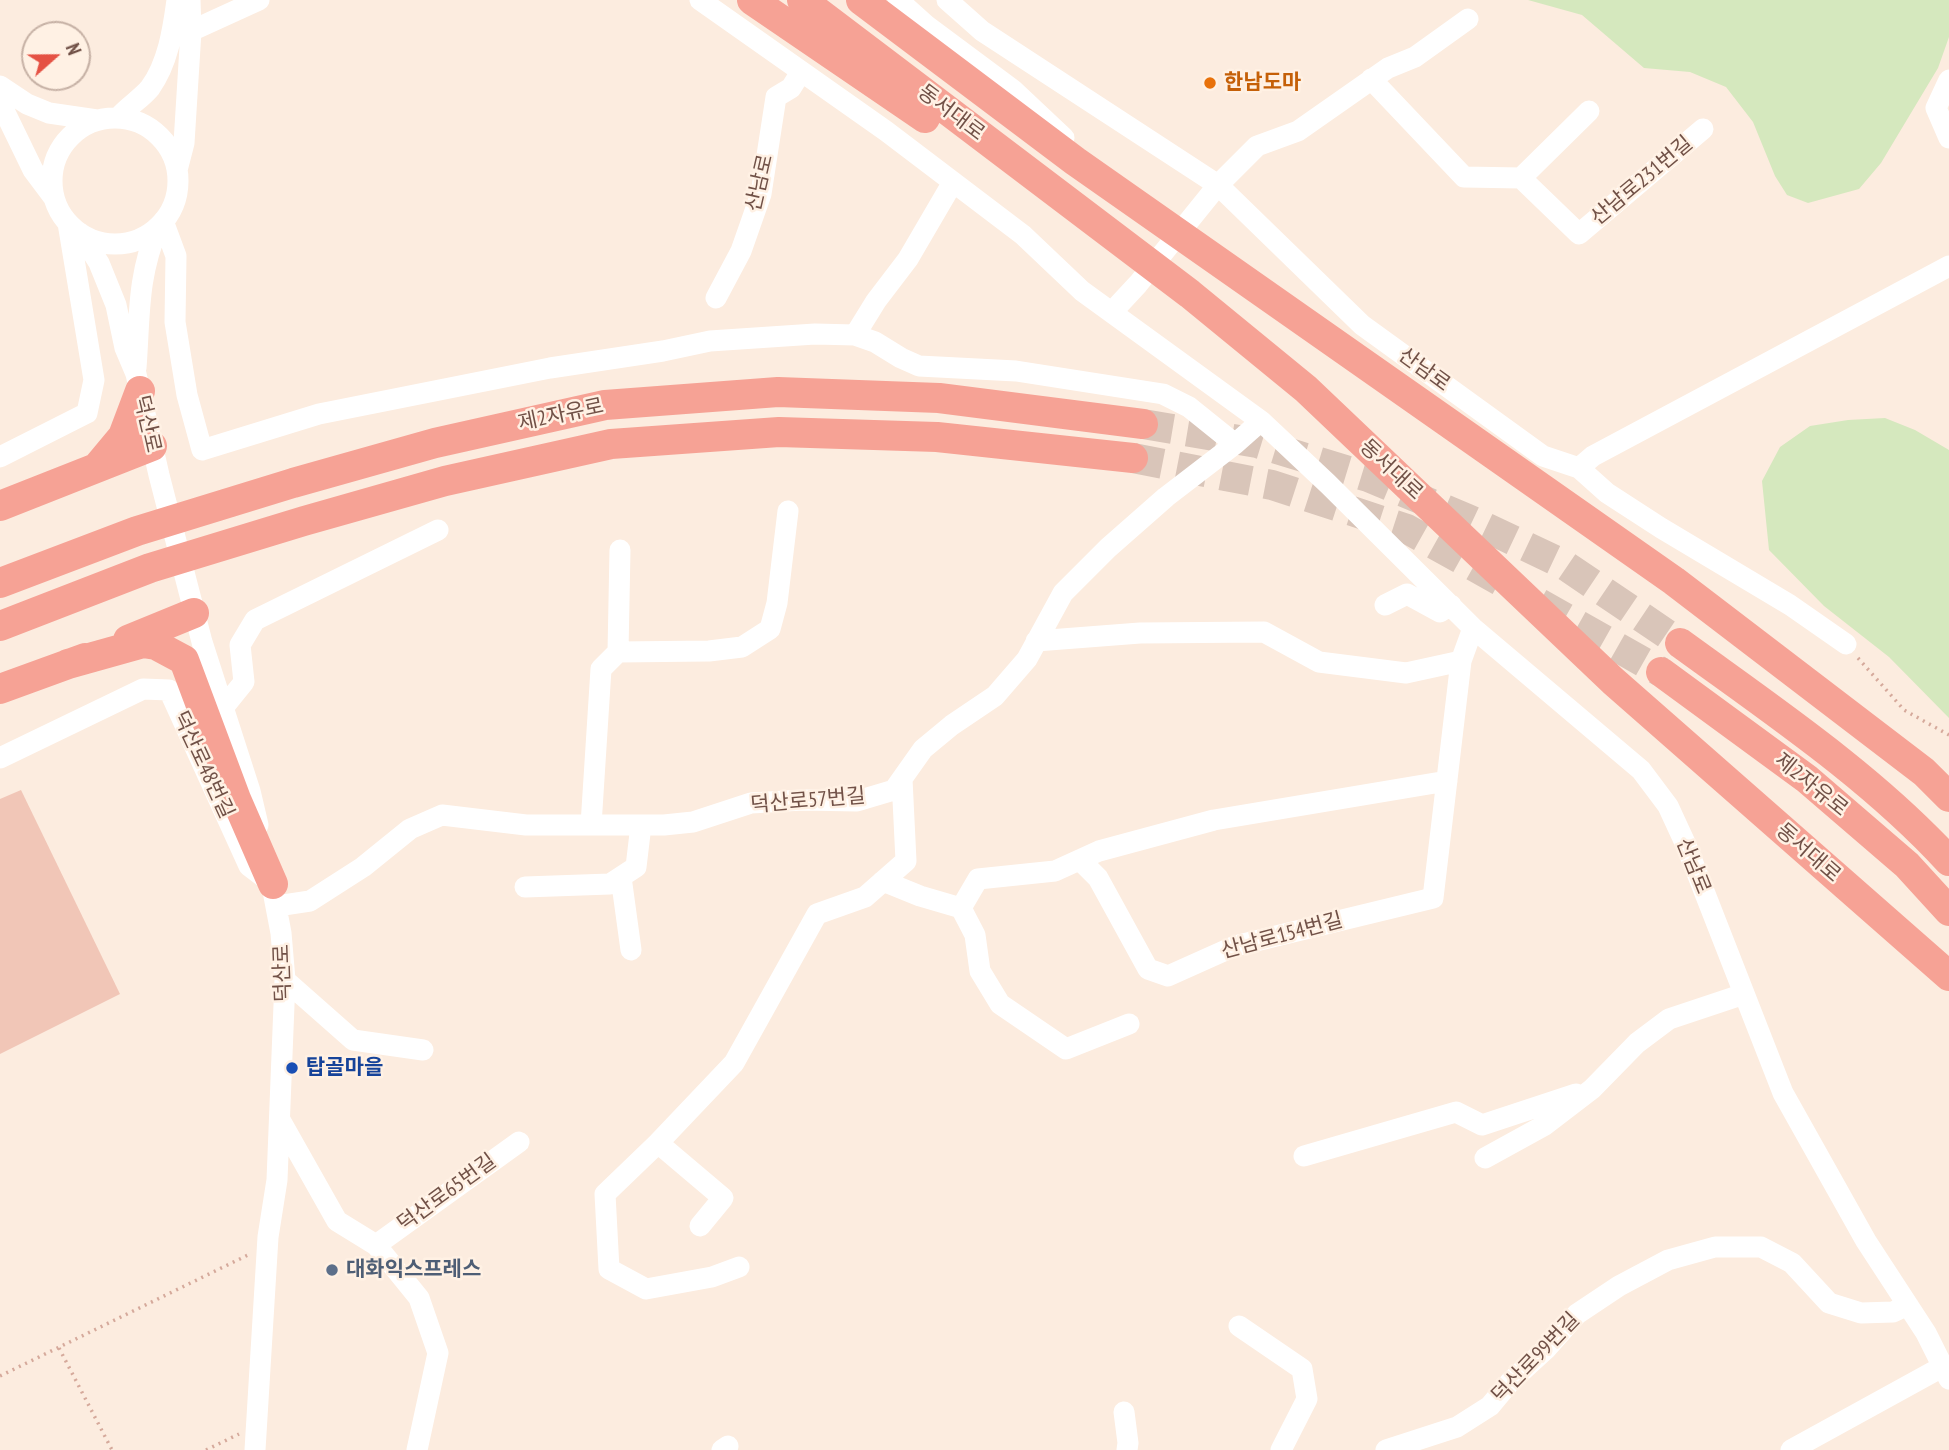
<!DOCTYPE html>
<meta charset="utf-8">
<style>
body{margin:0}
#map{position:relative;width:1949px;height:1450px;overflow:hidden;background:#fcecdf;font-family:"PT Sans Narrow",sans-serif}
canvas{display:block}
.north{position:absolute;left:21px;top:21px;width:70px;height:70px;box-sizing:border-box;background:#fff1e4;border:2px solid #c6b1a5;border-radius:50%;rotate:69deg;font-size:19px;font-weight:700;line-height:28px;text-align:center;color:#715147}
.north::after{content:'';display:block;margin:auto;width:24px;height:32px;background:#e55244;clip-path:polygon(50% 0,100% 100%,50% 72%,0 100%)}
</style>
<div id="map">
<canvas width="1949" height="1450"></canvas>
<div class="north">N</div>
</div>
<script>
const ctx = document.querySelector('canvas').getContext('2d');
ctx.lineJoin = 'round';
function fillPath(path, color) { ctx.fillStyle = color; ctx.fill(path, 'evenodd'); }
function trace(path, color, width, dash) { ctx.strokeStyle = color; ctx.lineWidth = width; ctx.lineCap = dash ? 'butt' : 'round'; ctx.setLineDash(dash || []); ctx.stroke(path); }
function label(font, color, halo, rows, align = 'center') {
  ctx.font = font + ' "PT Sans Narrow","Noto Sans KR",sans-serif'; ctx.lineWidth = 5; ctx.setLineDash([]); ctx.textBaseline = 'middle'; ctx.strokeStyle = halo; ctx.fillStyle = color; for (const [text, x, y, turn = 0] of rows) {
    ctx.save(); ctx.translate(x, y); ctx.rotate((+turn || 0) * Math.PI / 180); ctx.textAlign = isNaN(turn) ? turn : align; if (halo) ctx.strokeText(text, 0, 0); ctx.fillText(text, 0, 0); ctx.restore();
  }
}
const green = new Path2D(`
 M 1528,0 L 1949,0 L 1949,37 L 1938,68 L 1881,163 L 1859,189 L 1808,203 L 1787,195 L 1775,176 L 1753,122 L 1726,87 L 1690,72 L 1644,68 L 1582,15 Z
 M 1885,418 L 1915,430 L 1949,450 L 1949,718 L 1889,657 L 1824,606 L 1769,550 L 1762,481 L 1780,447 L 1810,426 L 1848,420 Z`);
const building = new Path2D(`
 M 21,790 L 120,994 L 0,1054 L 0,799 Z`);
const highwayTunnel = new Path2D(`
 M 1143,424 L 1257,443 L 1368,477 L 1468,519 L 1563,564 L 1680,643
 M 1133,458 L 1272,485 L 1407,529 L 1502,582
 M 1539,603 L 1661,672`);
const path = new Path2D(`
 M 1858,658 L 1904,710 L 1949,735
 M 59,1348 L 112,1450
 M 0,1376 L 250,1254
 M 206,1450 L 239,1434`);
const minor = new Path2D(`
 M 700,0 L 886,131 L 1023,235 L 1082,291 L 1261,421 L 1328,484 L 1473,628 L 1641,770 L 1668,806 L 1686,845 L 1783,1093 L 1866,1241 L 1926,1333 L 1949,1379
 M 898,0 L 927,26 L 1013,90 L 1064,138
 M 947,0 L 982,31 L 1218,185 L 1362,325 L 1543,456 L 1579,468 L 1607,493 L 1661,528 L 1790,605 L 1846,644
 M 191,31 L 259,0
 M 1371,79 L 1464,177 L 1521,178 L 1589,111
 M 1949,80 L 1936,108 L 1949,138
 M 0,86 L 27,104 L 49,113 L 97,120
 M 0,102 L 33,170 L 54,198
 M 118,118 C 127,107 141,99 150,88 C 168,63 173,30 177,0
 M52 181a63 63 0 1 1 126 0a63 63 0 1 1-126 0Z
 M 177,170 L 184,143 L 191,31 L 190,0
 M 1521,178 L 1579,234 L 1703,129
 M 163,221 L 176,256 L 175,322 L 187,395 L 202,450 L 319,414 L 550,368 L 663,351 L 710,341 L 815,334 L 855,335 L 875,342 L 901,358 L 919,366 L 1016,371 L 1163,394 L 1189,407 L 1235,444
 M 80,233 L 99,263 L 116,305 L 125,348 L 136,374 L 159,475 L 202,642 L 250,791 L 258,825
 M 716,298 L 741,251 L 761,194 L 776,97 L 791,88 L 801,72
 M 1112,312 L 1138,284 L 1218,185 L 1257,146 L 1298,131 L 1388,68 L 1415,57 L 1468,19
 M 855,335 L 876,301 L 908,259 L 953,182
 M 136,368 C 140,315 137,278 158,227
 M 0,457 L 87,413 L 94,380 L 68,223
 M 1579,468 L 1593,456 L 1949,266
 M 1385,605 L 1407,594 L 1440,612 L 1451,605
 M 1036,641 L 1140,633 L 1264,632 L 1319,662 L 1406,673 L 1461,661
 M 618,652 L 620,550
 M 223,708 L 244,682 L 240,645 L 255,620 L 438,530
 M 0,758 L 143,689 L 169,690 L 249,866 L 270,882
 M 591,825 L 601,669 L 618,652 L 709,651 L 742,647 L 770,629 L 777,603 L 788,511
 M 1080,860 L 1098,878 L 1148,969 L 1168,976 L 1235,946 L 1433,898 L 1461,661 L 1473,628
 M 621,877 L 631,950
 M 883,881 L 920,896 L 961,908 L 978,879 L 1055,871 L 1099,851 L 1214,820 L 1447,781
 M 525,887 L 610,884 L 636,867 L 641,825
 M 277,906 L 310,901 L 363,867 L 410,829 L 442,815 L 526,825 L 664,825 L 693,822 L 751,803 L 803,800 L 857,801 L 894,790 L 923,749 L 952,725 L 995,696 L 1027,659 L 1063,593 L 1108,548 L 1166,497 L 1235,444 L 1261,421
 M 961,908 L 975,935 L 980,971 L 1000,1004 L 1066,1049 L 1129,1024
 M 285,980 L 353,1040 L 423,1050
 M 280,1120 L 337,1221 L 376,1245 L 419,1298 L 438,1353 L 417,1450
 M 658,1143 L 723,1198 L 700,1226
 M 1304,1156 L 1456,1112 L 1482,1125 L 1576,1094
 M 1485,1158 L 1545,1125 L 1592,1089 L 1637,1043 L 1669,1019 L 1744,994
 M 376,1245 L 519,1142
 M 739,1267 L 712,1277 L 646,1289 L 609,1269 L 605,1194 L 658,1143 L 734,1063 L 817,914 L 865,897 L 906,861 L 902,779
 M 1239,1326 L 1302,1369 L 1307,1399 L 1281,1450
 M 1124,1412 L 1128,1443 L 1127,1450
 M 255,1450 L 268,1237 L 277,1180 L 285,980 L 281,933 L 269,870
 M 722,1450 L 728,1446
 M 1386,1450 L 1457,1427 L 1490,1406 L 1510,1382 L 1546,1349 L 1577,1314 L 1619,1286 L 1668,1260 L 1715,1247 L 1761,1247 L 1792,1263 L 1829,1303 L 1861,1313 L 1893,1312 L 1908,1305
 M 1791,1450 L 1942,1367`);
const highway = new Path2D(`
 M 752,0 L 925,118
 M 802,0 L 1190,294 L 1306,389 L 1613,681 L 1949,976
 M 861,0 L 1075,161 L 1674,581 L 1924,772 L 1949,797
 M 98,466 L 123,436 L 140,391
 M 0,506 L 152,446
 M 0,583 L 137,531 L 293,483 L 435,443 L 605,405 L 778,392 L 939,398 L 1143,424
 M 0,626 L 150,568 L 304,521 L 445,481 L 611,444 L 779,432 L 937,437 L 1133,458
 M 128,640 L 194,613
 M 1680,643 C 1772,710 1872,777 1949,861
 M 68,664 L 143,643 L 156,645 L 184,660 L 236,799 L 273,884
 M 1661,672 L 1807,779 L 1907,865 L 1949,911
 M 0,689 L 85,658`);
const markers = [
 [1210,83,7,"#e8710a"],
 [292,1068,7,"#1a4fb4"],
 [332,1270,7,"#5c6f8a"]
];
const foodNames = [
 ["한남도마",1224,83]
];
const streetNames = [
 ["동서대로",951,113,37],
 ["산남로231번길",1642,181,-40],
 ["산남로",760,183,-77],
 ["산남로",1424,370,36],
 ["제2자유로",561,415,-12],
 ["덕산로",147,424,77],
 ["동서대로",1391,470,43],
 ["덕산로48번길",203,765,65],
 ["제2자유로",1811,785,39],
 ["덕산로57번길",808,801,-5],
 ["동서대로",1808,853,41],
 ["산남로",1693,866,68],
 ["산남로154번길",1282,936,-15],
 ["덕산로",283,973,-92],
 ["덕산로65번길",447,1193,-36],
 ["덕산로99번길",1536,1358,-46]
];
const transitNames = [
 ["탑골마을",306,1068]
];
const serviceNames = [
 ["대화익스프레스",346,1270]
];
fillPath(green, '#d5e8be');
fillPath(building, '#f1c6b7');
trace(highwayTunnel, '#d9c5b9', 30, [30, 15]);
trace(path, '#d5a99b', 3.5, [2, 5]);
trace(minor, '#fff', 21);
trace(highway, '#f6a295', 30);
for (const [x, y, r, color] of markers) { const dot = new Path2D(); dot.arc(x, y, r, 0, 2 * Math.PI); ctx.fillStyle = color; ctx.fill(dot); trace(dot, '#fff1e4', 2.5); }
label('bold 21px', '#c56008', '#fff1e4', foodNames, 'left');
label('21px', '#715147', '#fff1e4', streetNames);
label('bold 21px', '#164399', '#fff1e4', transitNames, 'left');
label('bold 21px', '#4e5e75', '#fff1e4', serviceNames, 'left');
</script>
